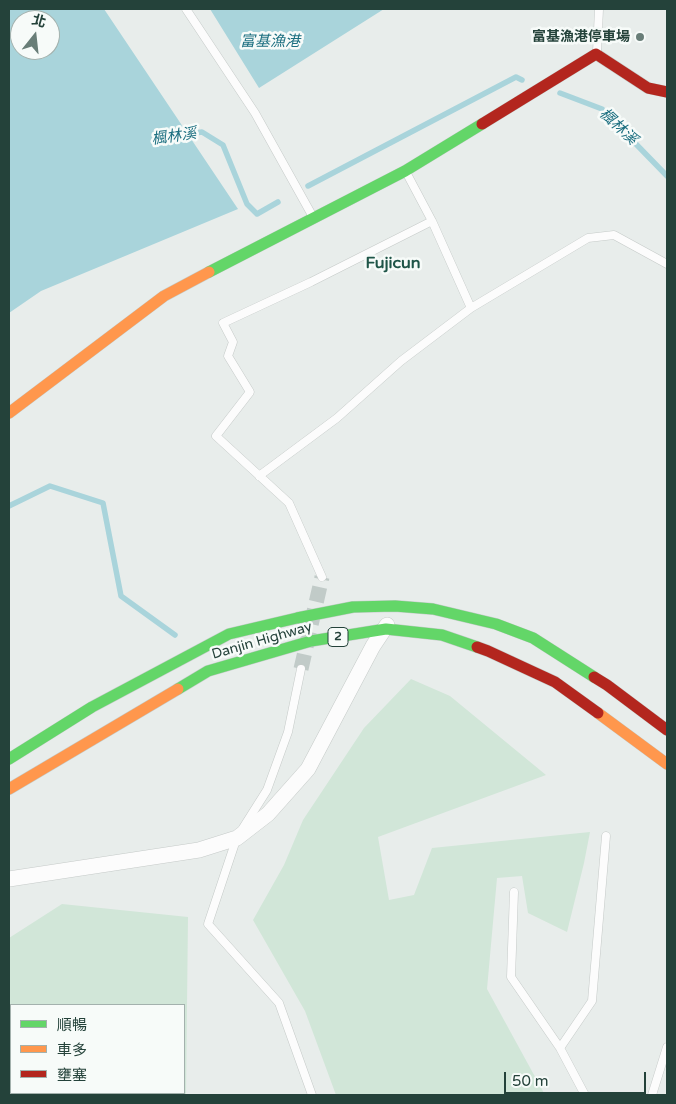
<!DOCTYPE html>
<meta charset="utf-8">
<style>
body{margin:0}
#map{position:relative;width:676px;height:1104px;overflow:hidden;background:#e8edeb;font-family:"Varela Round","Noto Sans TC",sans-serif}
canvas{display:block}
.frame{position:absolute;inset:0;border:10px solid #24423a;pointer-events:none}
.legend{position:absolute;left:10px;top:1004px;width:175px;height:90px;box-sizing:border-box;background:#f7fbf9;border:1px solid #a3b1ad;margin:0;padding:6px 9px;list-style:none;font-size:15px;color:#24423a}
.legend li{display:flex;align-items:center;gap:10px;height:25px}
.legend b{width:25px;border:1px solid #a3b1ad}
.north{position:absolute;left:10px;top:10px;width:50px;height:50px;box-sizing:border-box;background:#f7fbf9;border:1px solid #a3b1ad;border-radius:50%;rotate:16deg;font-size:14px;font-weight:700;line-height:20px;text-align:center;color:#24423a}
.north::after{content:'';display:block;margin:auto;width:18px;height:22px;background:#697e78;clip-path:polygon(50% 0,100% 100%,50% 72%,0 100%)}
.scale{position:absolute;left:504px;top:1072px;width:142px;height:22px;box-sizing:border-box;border:2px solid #24423a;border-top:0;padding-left:6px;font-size:15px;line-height:18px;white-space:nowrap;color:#24423a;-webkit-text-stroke:4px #f7fbf9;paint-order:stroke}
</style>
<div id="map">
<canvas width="676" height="1104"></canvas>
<div class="frame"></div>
<ul class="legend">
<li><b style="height:6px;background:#63d668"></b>順暢</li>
<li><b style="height:6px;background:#ff974d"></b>車多</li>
<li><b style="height:6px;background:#b3261e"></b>壅塞</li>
</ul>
<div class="north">北</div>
<div class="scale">50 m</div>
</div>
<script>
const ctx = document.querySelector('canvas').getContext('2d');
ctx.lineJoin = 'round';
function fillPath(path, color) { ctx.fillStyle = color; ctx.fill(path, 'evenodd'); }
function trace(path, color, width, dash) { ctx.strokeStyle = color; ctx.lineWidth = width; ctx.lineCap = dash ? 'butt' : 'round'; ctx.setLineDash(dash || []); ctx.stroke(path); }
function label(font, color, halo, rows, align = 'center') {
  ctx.font = font + ' "Varela Round","Noto Sans TC",sans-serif'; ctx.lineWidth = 5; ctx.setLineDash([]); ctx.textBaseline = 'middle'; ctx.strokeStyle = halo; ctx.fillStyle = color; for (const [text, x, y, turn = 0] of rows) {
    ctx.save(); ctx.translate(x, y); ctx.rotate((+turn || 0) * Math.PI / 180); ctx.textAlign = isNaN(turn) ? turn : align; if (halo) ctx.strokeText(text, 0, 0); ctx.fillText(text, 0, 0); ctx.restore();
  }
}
const green = new Path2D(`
 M 411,679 L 450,696 L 546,775 L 378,837 L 389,900 L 414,895 L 432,848 L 590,832 L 584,863 L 567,932 L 528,913 L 522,876 L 497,878 L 487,989 L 545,1095 L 336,1095 L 305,1011 L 253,920 L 284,865 L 303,820 L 364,728 Z
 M 62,904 L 188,917 L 186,1095 L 9,1095 L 9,938 ZM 11,1005 L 184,1005 L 184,1093 L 11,1093 Z`);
const water = new Path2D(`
 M 9,9 L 104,9 L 238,209 L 41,291 L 9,313 ZM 20,20 L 50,20 L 50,50 L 20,50 Z
 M 210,9 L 384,9 L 259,88 Z`);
const stream = new Path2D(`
 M 560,93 L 602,109 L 667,176
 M 181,135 L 202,132 L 223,145 L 247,204 L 257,214 L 278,202
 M 308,186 L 516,77 L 522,80
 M 9,506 L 50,486 L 103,503 L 121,596 L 175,635`);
const streetTunnel = new Path2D(`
 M 301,669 L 322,577`);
const lane = new Path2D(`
 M 186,9 L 255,113 L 313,217
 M 597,52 L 599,9
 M 406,172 L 432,221 L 471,308
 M 259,476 L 337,418 L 401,361 L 471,308 L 588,238 L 614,235 L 667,264
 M 322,577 L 289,503 L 216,436 L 250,392 L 228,356 L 233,342 L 223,323 L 311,282 L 432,221
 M 243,828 L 267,790 L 288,732 L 301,669
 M 237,837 L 208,924 L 279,1003 L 312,1095
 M 514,892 L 511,977 L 560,1048
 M 585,1095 L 560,1048 L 592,1001 L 606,836
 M 652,1095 L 667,1047`);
const street = new Path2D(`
 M 9,879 L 199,850 L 237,838 L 268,814 L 308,769 L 373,646 L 387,625`);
const fast = new Path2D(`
 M 209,272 L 405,171 L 482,124
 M 178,689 L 208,671 L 311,641 L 386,629 L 442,635 L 477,647
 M 9,759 L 92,707 L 229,634 L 297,618 L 353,607 L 395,606 L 433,609 L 496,624 L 533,638 L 594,677`);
const slow = new Path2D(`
 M 9,413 L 164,296 L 209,272
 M 598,713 L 667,764
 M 9,789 L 178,689`);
const jam = new Path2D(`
 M 482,124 L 596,54 L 648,88 L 667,92
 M 477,647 L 488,651 L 555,682 L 598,713
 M 594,677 L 607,685 L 667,730`);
const markers = [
 [640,37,5,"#697e78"]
];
const shields = [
 [338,637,20]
];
const shieldNames = [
 ["2",338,637]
];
const poiNames = [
 ["富基漁港停車場",630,37]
];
const streetNames = [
 ["Danjin Highway",262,641,-16]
];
const waterNames = [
 ["富基漁港",270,42],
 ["楓林溪",618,127,43],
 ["楓林溪",174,137,-8]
];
const quarterNames = [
 ["Fujicun",393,264]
];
fillPath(green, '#d1e6d8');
fillPath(water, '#a9d4db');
trace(stream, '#a9d4db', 5.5);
trace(streetTunnel, '#c1cbc8', 15, [15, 8]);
trace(lane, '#c5cac8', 9);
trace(street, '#c5cac8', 16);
trace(fast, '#c3cbc8', 12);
trace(slow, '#c3cbc8', 12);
trace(jam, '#c3cbc8', 12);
trace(lane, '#fcfcfc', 8);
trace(street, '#fcfcfc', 15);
trace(fast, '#63d668', 11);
trace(slow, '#ff974d', 11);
trace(jam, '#b3261e', 11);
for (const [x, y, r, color] of markers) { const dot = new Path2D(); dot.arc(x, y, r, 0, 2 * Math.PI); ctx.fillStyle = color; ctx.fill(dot); trace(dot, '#f7fbf9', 2); }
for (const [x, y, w] of shields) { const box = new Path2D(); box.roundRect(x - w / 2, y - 9.5, w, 19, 4); ctx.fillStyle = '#f7fbf9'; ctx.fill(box); trace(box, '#24423a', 1); }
label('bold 12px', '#24423a', null, shieldNames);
label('bold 14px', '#24423a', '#f7fbf9', poiNames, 'right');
label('14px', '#24423a', '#f7fbf9', streetNames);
label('italic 15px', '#1c6f80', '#f7fbf9', waterNames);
label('bold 16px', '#1f5548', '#f7fbf9', quarterNames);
</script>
